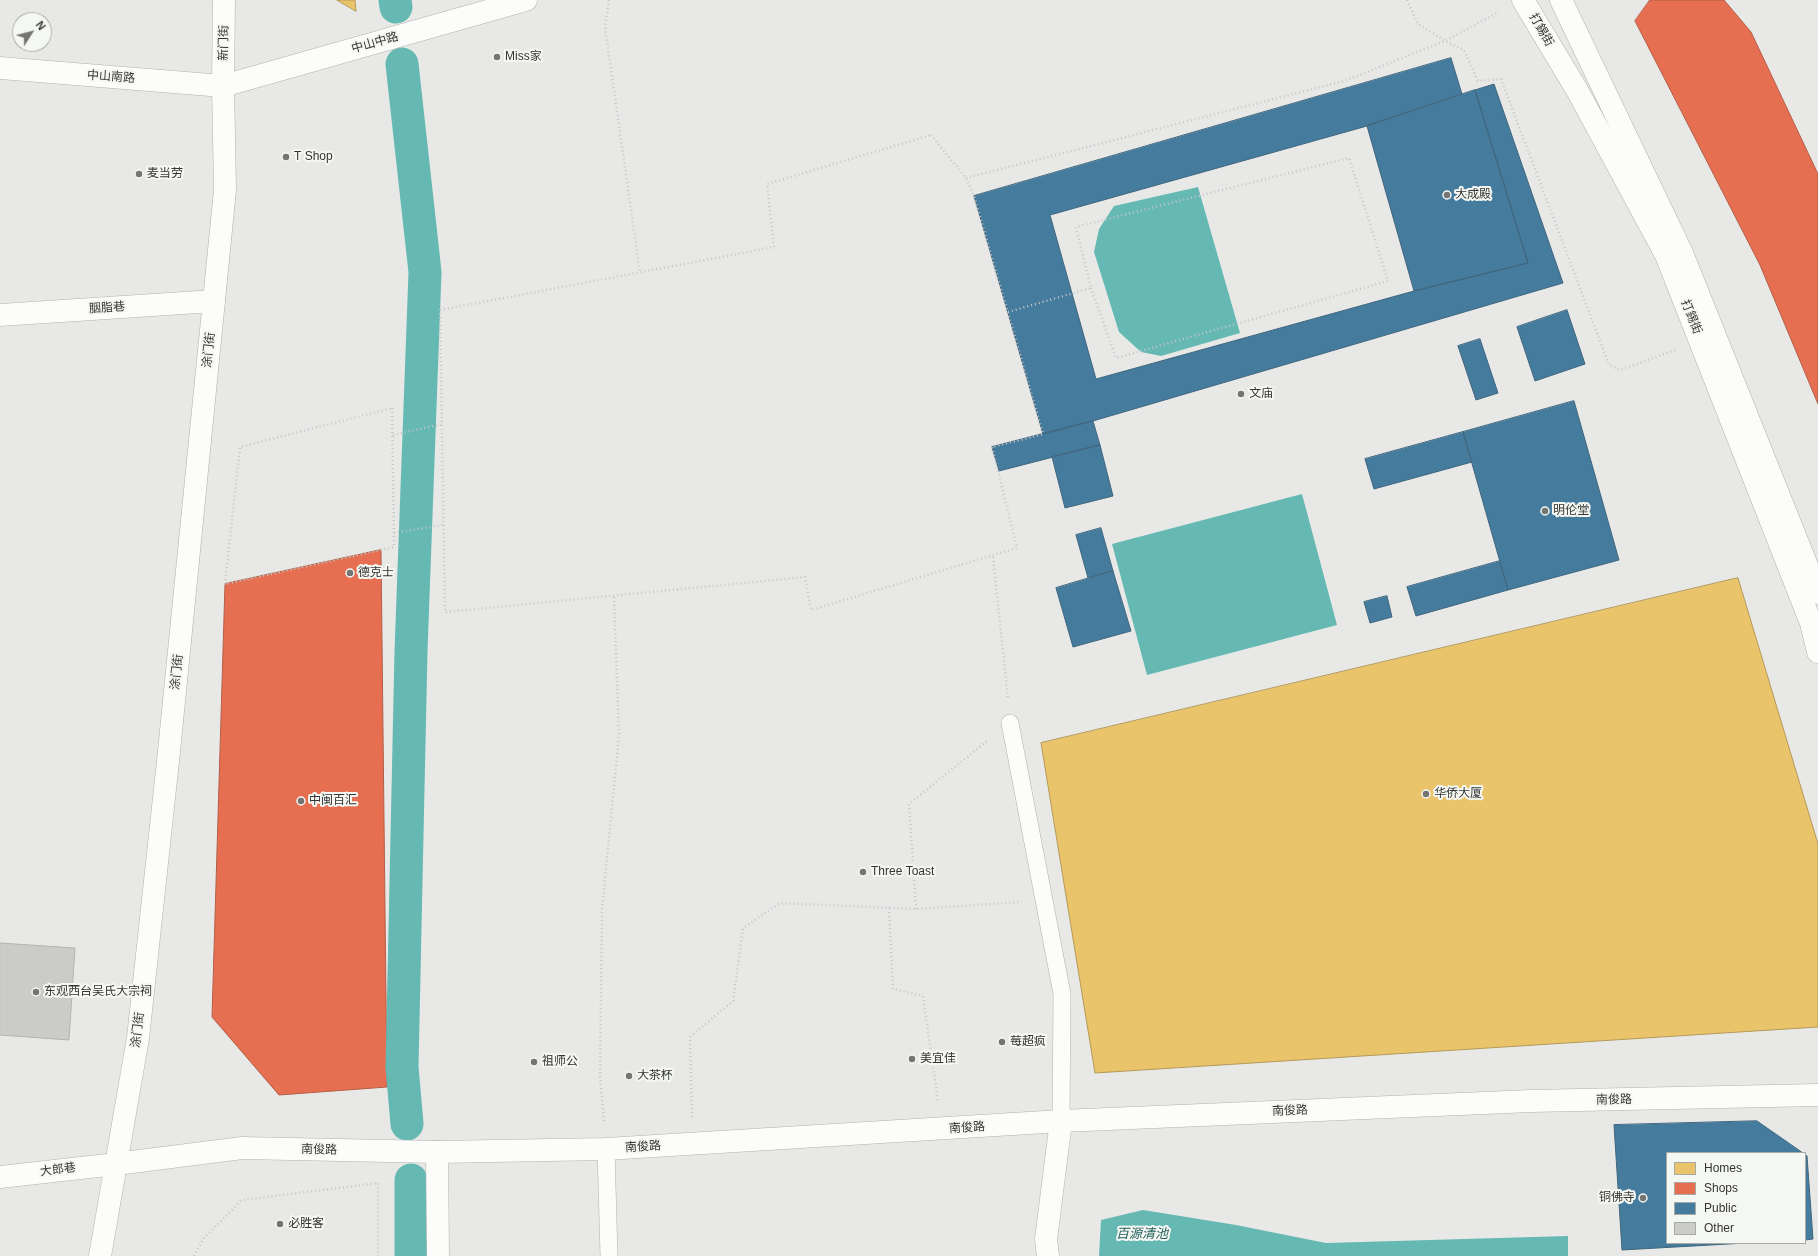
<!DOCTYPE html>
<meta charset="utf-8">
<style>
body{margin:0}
#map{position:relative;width:1818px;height:1256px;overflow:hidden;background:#e8e9e7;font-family:Helvetica,sans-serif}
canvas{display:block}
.legend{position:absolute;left:1666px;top:1152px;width:140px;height:92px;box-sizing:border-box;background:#f5f7f3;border:1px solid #a8aaa7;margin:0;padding:5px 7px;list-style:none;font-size:12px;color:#353634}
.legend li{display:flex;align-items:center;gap:8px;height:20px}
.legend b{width:20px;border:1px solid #a8aaa7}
.north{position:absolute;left:12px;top:12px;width:40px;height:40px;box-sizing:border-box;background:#f5f7f3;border:1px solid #a8aaa7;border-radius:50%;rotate:54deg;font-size:11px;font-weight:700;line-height:16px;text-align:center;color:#353634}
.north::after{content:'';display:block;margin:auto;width:14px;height:18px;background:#747573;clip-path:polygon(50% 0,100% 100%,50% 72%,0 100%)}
</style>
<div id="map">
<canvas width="1818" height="1256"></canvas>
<ul class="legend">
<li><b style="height:11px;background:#e9c46a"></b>Homes</li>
<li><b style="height:11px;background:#e76f51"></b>Shops</li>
<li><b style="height:11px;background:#457b9d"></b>Public</li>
<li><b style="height:11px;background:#cbcbca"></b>Other</li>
</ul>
<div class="north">N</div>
</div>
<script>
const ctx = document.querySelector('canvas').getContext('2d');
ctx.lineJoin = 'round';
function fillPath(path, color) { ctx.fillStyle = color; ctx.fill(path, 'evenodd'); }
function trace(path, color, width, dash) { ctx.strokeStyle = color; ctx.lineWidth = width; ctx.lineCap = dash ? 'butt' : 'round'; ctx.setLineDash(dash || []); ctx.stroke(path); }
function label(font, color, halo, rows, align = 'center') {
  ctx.font = font + ' Helvetica,"Noto Sans SC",sans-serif'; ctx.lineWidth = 4; ctx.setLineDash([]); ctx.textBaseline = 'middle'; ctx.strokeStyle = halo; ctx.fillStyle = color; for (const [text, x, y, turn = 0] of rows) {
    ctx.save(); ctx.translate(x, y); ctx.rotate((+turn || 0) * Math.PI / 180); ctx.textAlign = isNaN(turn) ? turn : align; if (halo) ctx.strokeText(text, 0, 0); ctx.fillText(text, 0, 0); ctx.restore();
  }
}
const water = new Path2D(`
 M 1198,187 L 1240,333 L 1161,356 L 1141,352 L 1119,332 L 1094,252 L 1099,229 L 1114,206 Z
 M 1302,494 L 1337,625 L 1147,675 L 1112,544 Z
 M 1143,1210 L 1236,1225 L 1326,1243 L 1568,1236 L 1568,1256 L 1099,1256 L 1101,1220 Z`);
const homes = new Path2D(`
 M 337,0 L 355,0 L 356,11 Z
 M 1738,578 L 1818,844 L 1818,1027 L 1095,1073 L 1041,743 Z`);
const shops = new Path2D(`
 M 1650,0 L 1724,0 L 1751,32 L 1818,174 L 1818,404 L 1760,265 L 1635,21 Z
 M 381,550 L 387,1087 L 279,1095 L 212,1017 L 225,584 Z`);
const public = new Path2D(`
 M 1451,58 L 1462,94 L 1367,126 L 1050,215 L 1096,379 L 1414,291 L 1528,263 L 1475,90 L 1494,84 L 1563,283 L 1093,421 L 1043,434 L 974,196 Z
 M 1475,90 L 1528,263 L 1414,291 L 1367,126 Z
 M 1567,310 L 1585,364 L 1535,381 L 1517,327 Z
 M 1480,339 L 1498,393 L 1476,400 L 1458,346 Z
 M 1574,401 L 1619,560 L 1508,590 L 1463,432 Z
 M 1093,421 L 1100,445 L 999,471 L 992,447 Z
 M 1463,432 L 1472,462 L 1374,489 L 1365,459 Z
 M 1100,445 L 1113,496 L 1065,508 L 1052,457 Z
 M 1101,528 L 1113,571 L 1088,578 L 1076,535 Z
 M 1500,561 L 1508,590 L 1416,616 L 1407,587 Z
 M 1113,571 L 1131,631 L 1073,647 L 1056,588 Z
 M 1387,596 L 1392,617 L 1370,623 L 1364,602 Z
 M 1757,1121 L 1803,1153 L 1667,1153 L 1667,1243 L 1746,1243 L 1622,1250 L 1614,1125 Z
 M 1805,1154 L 1807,1156 L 1813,1239 L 1805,1240 Z`);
const canal = new Path2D(`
 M 395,0 L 396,7
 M 402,64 L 425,272 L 411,651 L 402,1067 L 407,1124
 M 411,1180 L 411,1256`);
const building = new Path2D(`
 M 0,943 L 75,948 L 69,1040 L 0,1035 Z`);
const path = new Path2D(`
 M 609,0 L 605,27 L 640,273
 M 1407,0 L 1418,24 L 1445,41 L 1464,50 L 1478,81 L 1501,79 L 1609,365 L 1620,370 L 1675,350
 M 931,135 L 966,178 L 974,196 L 1043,434 L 992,447 L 1017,548 L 811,610 L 805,577 L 445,612 L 440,310 L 774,247 L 767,184 Z
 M 966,178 L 1344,81 L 1445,41 L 1499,12
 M 1008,312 L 1091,288 L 1076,227 L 1349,158 L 1388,281 L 1116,358 L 1091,288
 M 392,408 L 394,547 L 225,584 L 240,447 Z
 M 393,435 L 442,424
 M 394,533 L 443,525
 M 993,557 L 1008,699
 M 889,908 L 893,989 L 923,996 L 938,1102
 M 916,909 L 909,804 L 987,741
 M 692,1117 L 690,1037 L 733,1001 L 743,928 L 780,903 L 916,909 L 1020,902
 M 604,1121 L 600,1076 L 602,909 L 619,735 L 614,596
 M 194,1256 L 204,1238 L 242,1200 L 378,1183 L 378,1256`);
const lane = new Path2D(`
 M 1010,723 L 1062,994 L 1061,1121
 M 606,1149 L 609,1256`);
const street = new Path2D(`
 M 0,68 L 223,86 L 526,0
 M 0,315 L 214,301
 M 437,1152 L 438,1256
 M 0,1177 L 116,1164
 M 1048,1256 L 1046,1239 L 1061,1121`);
const secondary = new Path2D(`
 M 1523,0 L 1577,90 L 1666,255 L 1811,623 L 1818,652
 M 1561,0 L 1682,253 L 1818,593
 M 116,1164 L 242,1148 L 437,1152 L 606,1149 L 1061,1121 L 1531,1101 L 1818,1095
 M 100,1256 L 138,1038 L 168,761 L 225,190 L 223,86 L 224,0`);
const markers = [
 [497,57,4,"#747573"],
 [286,157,4,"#747573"],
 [139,174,4,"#747573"],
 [1447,195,4,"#747573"],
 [1241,394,4,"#747573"],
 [1545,511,4,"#747573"],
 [350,573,4,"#747573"],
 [1426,794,4,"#747573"],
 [301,801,4,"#747573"],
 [863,872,4,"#747573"],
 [36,992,4,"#747573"],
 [1002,1042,4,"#747573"],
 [912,1059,4,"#747573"],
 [534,1062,4,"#747573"],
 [629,1076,4,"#747573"],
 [1643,1198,4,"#747573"],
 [280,1224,4,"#747573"]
];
const streetNames = [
 ["打錫街",1541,30,60],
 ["新门街",224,43,-89],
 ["中山中路",375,43,-16],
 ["中山南路",111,77,4],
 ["胭脂巷",107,308,-4],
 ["打錫街",1691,317,68],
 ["涂门街",209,350,-84],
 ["涂门街",177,672,-84],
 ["涂门街",138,1030,-83],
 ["南俊路",1614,1100,-1],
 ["南俊路",1290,1111,-2],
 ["南俊路",967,1128,-4],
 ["南俊路",643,1147,-4],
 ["南俊路",319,1150,1],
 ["大郎巷",58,1170,-7]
];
const poiNames = [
 ["Miss家",505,57],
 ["T Shop",294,157],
 ["麦当劳",147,174],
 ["大成殿",1455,195],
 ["文庙",1249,394],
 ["明伦堂",1553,511],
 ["德克士",358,573],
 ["华侨大厦",1434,794],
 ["中闽百汇",309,801],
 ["Three Toast",871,872],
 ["东观西台吴氏大宗祠",44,992],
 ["莓超疯",1010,1042],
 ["美宜佳",920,1059],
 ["祖师公",542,1062],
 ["大茶杯",637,1076],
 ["铜佛寺",1635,1198,"right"],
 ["必胜客",288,1224]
];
const waterNames = [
 ["百源清池",1142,1234]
];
fillPath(water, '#66b9b3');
fillPath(homes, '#e9c46a');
trace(homes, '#b3995a', 1);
fillPath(shops, '#e76f51');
trace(shops, '#b25e48', 1);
fillPath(public, '#457b9d');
trace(public, '#40667e', 1);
trace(canal, '#66b9b3', 33);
fillPath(building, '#cbcbca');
trace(building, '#b3b3b2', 1);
trace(lane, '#b0b1af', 18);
trace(street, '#b0b1af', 23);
trace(secondary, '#b0b1af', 23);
trace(path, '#c6c6c6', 2.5, [1, 3]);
trace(lane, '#fcfcfb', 17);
trace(street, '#fcfcfb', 22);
trace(secondary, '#fcfcfb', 22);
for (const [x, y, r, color] of markers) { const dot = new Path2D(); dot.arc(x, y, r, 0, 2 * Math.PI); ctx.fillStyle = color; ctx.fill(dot); trace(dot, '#f5f7f3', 1.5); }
label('12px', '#353634', '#f5f7f3', streetNames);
label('12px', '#353634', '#f5f7f3', poiNames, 'left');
label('italic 13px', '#225f5a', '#f5f7f3', waterNames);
</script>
